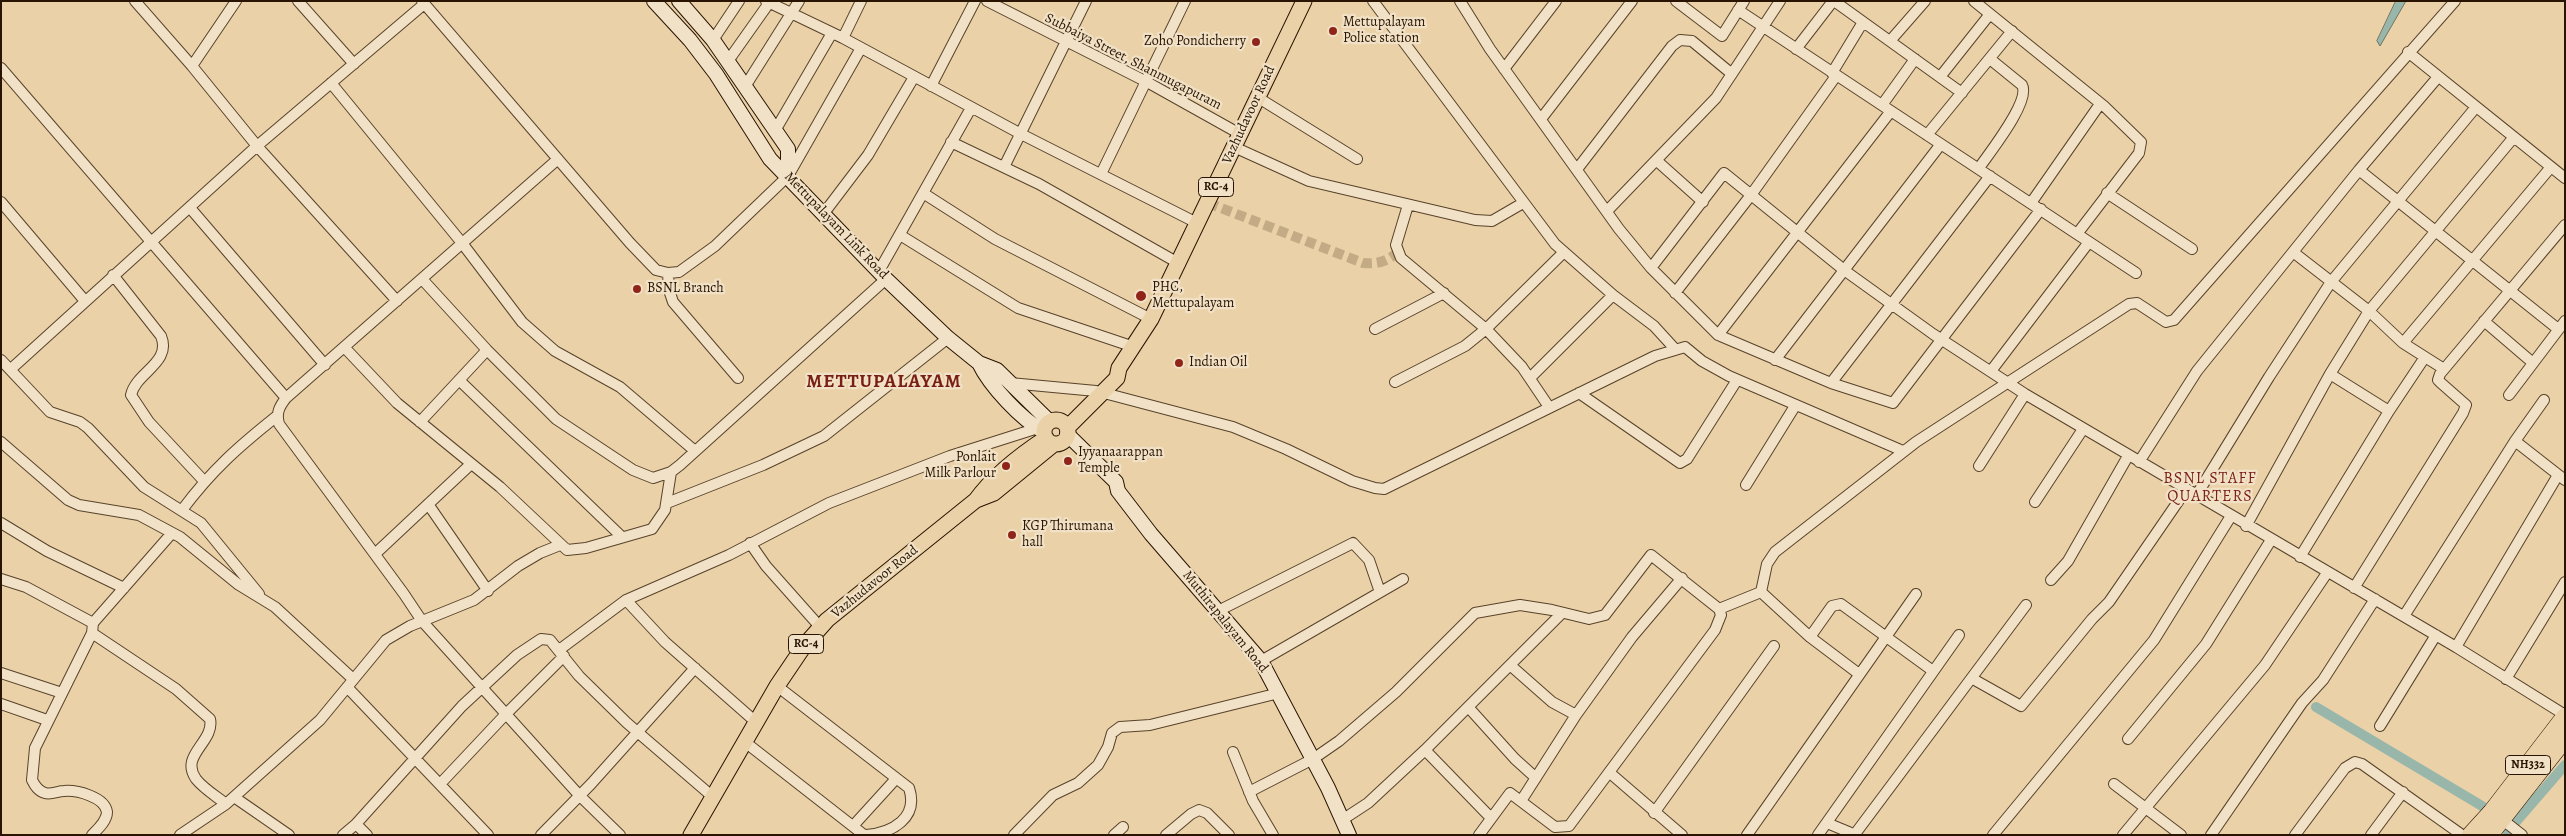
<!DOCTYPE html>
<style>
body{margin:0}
#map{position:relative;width:2566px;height:836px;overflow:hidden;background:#ead1a8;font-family:Alegreya,serif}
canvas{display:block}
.frame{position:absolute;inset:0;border:2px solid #281400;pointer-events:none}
</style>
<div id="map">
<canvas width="2566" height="836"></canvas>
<div class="frame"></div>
</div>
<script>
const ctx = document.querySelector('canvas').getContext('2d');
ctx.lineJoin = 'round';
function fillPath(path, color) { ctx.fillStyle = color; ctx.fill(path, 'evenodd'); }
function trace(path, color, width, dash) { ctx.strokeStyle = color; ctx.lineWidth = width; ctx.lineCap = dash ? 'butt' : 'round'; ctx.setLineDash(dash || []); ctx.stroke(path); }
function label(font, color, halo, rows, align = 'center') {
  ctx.font = font + ' Alegreya,serif'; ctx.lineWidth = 4.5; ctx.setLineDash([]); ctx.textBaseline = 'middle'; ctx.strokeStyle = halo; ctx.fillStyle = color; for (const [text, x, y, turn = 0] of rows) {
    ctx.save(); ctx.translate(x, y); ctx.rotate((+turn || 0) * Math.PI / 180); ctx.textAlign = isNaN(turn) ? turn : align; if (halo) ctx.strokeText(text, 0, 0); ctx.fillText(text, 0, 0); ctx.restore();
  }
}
const water = new Path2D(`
 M 2396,1 L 2406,1 L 2380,46 L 2377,41 Z`);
const canal = new Path2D(`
 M 2316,707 L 2482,806 L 2512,835
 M 2508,831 L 2565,765`);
const streetTunnel = new Path2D(`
 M 1208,203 L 1363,263 C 1378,264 1386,262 1398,252`);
const street = new Path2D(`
 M 135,1 L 192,66 L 257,146 L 397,301
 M 298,1 L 354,64
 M 422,1 L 630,243 L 656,270 L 668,273 L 679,272 L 715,246 L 788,176 L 861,48
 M 766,1 L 843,38 L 1021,134 L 1199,224
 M 987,1 L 1147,82 L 1240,134
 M 1373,1 L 1555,244 L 1613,295 L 1654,326 L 1675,349
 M 1460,1 L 1490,49 L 1619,229 L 1651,268 L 1718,335 L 1831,383 L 1893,403 L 2041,209
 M 1676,1 L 1722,36 L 1744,1
 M 1834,1 L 1962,93
 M 1974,1 L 2105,107 L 2141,142 L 2139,153 L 2077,234
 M 1738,10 L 2136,273
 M 843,38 L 861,1
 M 713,40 L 739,1
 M 1890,41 L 1925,1
 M 1796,49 L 1833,1
 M 2408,52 L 2565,178
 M 728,61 L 769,3
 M 192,66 L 236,1
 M 1,68 L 286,398
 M 1504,69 L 1556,1
 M 1832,73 L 1863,22
 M 1940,77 L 1990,14
 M 331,83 L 462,243 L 522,322 L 555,351 L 620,387 L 695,451
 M 746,85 L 799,1
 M 931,86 L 975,1
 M 1257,97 L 1357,159
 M 1882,105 L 1915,59
 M 1541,119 L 1632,1
 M 776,129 L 832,33
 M 1927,135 L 2012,31
 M 951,142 L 1039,184 L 1180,264
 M 1234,147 L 1309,181 L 1475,220 L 1492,221 L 1523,203
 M 558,159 L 286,398 C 279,407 276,413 279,424 L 404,594 L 422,621 L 579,795 L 620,835
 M 1656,160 L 1703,202
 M 1004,167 L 1086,1
 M 1578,168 L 1672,46 L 1680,40 L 1692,41 L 1732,74
 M 1979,168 C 1990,152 2031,101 2022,85 L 1990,59
 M 2359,170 L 2558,329
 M 1101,174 L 1185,1
 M 923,193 L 995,239 L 1151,319
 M 2107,193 L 2192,249
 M 1,202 L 85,301
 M 2031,203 L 2100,104
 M 1408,205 L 1396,245 L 1401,258 L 1486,329 L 1522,367 L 1549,407
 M 191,209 L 325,365
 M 1608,210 L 1716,98 L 1780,1
 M 824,213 L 868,155 L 914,77
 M 900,235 L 1018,308 L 1134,347
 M 2293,252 L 2369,311 L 2403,343 L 2425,357
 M 1651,268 L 1724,173 L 1844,270 L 1933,334 L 2025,394 L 2456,647 L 2565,715
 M 879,271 L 971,108
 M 668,273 L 669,290 L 673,302 L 738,378
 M 113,275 L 161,336 C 172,363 136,372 131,395 L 149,422 L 204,481
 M 422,279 L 487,350 L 556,419 L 633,470 L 653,478 L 671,472 L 680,465 L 886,279
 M 1675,293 L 1751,195 L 1836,76
 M 2484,321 L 2533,363
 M 1375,329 L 1444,293
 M 1718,335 L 1891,111
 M 2403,343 L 2551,167
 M 345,348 L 397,403 L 500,487 L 567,550 L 586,548 L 652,529 L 665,510 L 671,472
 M 1,360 L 50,412 L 80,422 L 88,428 L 144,487 L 201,523 L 259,594
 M 1775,360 L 1941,144
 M 11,369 L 257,146 L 423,5
 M 1991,371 L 2089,242
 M 2330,374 L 2389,411
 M 1530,378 L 1613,295
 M 459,380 L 622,537
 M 1395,382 L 1465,346 L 1486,329 L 1564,252
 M 1010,383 L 1096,391
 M 1831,383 L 1990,176
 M 1104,393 L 1233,427 L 1286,449 L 1352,481 L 1375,488 L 1384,489 L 1655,356 L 1685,347 L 1702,361 L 1729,376 L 1903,451
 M 1579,393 L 1680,463 L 1687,459 L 1737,380
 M 2509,395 L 2565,321
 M 420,422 L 487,350
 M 2515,441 L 2565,480
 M 1,442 L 68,500 L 79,505 L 139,515 L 180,537 L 239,585 L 275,607 L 353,679
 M 2139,462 L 2197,371 L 2359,170 L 2438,77
 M 1979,466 L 2025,394
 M 1746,485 L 1795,406
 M 2196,496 L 2269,377 L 2331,282 L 2476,107
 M 2035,502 L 2083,429
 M 667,503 L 763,465 L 824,436 L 948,338
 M 428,504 L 488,591
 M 182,510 C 212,470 238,447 277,416
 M 1,523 L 47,551 L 124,588
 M 2246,526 L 2330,374 L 2369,311 L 2514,137
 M 750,543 L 766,566 L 821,628
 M 375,554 L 471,464
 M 2300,557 L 2389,411 L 2425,357 L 2444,369
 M 1,579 L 26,587 L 93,623
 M 2051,580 L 2068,561 L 2128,456
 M 2354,588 L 2463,413 L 2466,405 L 2441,383 L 2438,380 L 2440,374 L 2565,225
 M 1761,592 L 1767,564 L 1775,552 L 1916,442 L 2129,304 L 2137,303 L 2166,322 L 2174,320 L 2455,1
 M 1761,592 L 1810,637 L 1859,674
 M 626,600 L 665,642 L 757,723
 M 1719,609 L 1761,592
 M 1218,611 L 1353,543 L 1369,560 L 1380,592
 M 2404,616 L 2515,441 L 2544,400
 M 92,633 L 176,689 L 210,719 C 215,742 179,755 196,779 C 204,789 216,796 226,804
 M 1810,637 L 1832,606 L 1841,604 L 1933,671
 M 2456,647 L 2558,475
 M 559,650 L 626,600 L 729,555 L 829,503 L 950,456 L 1038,428
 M 1261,661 L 1403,579
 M 1510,665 L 1552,702 L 1576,715
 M 1,673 L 62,693
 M 1973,679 L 2021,706 L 2092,619 L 2109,602 L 2186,490
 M 2506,679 L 2565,582
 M 777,686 L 909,788 C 919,818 892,833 866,835
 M 347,687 L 488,835
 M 1,704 L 47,720
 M 1469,708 L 1515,759 L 1536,778
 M 2380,726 L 2436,635
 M 2128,739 L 2206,644 L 2271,540
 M 745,742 L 864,835
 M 1425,750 L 1491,818
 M 1233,752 L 1253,801 L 1273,835
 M 1610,773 L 1682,835
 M 441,783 L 505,715 L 564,656
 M 2114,784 L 2181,835
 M 1249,792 L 1313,759 L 1339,741 L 1396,692 L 1475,613 L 1520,605 L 1552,610 L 1589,619 L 1605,615 L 1651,555 L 1719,609 L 1721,615 L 1715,630 L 1569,826 L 1555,827 L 1510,793 L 1479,835
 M 234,797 L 289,835
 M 1521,801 L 1576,715 L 1632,637 L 1682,578
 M 1654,813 L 1774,646
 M 2499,817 L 2522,835
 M 1342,820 L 1368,803 L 1425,750 L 1562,613
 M 1827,823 L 1856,835
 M 356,824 L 367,835
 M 853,826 L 893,782
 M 1855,834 L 2026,605
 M 92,835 C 98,829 107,821 107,812 C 105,797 77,790 64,791 C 58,791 51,795 45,793 C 38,791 35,786 32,780 L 35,748 L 92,633 L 93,623 L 172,533
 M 180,835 L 226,804 L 320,720 L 386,640 L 410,626 L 474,600 L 518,566 L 540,553 L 560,545
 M 343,835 L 356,824 L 462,706 L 517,655 L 541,639 L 550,640 L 579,676 L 627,723 L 713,797
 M 541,835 L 591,784 L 695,668
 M 1014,835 L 1053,795 L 1078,783 L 1098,765 L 1108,747 L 1112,733 L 1120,727 L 1150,725 L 1279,693
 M 1114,835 L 1123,827
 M 1166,835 L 1191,814 L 1199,810 L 1207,813 L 1229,835
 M 1747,835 L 1916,594
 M 1818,835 L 1959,635
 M 1993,835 L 2154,640 L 2231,516
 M 2123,835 L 2265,665 L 2327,573
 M 2211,835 L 2302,703 L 2323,680 L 2375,599
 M 2295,835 L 2345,768 L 2355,762 L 2362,764 L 2462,835
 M 2371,835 L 2403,792`);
const secondary = new Path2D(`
 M 654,1 L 690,40 L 716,74 L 770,159 L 886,279 L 948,338 L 979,363 L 997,370 L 1050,422
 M 679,1 L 713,40 L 788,149 L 788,176
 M 979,363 C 990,386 1021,419 1044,432
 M 1067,434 L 1116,482 L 1118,491 L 1151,534 L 1261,661 L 1328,788 L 1349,835`);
const primary = new Path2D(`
 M1044 432a12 12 0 1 1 24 0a12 12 0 1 1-24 0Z
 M 1067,428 L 1117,378 L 1119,368 L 1151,319 L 1304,1
 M 976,500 C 994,475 1020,455 1046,438
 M 691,835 L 777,686 L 804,646 L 827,620 L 976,500 L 994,493 L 1054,444`);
const highway = new Path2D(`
 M 2471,835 L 2492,812 L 2565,717
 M 2489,835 L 2565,738`);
const markers = [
 [1333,31,5,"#8f2418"],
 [1256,42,5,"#8f2418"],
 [637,289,5,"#8f2418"],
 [1141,296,6,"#8f2418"],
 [1179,363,5,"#8f2418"],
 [1068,461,5,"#8f2418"],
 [1006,466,5,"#8f2418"],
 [1012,535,5,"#8f2418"]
];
const shields = [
 [1216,187,35],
 [806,644,35],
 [2528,765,45]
];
const shieldNames = [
 ["RC-4",1216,187],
 ["RC-4",806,644],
 ["NH332",2528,765]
];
const poiNames = [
 ["Mettupalayam",1343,23],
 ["Police station",1343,39],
 ["Zoho Pondicherry",1246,42,"right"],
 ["PHC,",1152,288],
 ["Mettupalayam",1152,304],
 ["BSNL Branch",647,289],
 ["Indian Oil",1189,363],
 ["Iyyanaarappan",1078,453],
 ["Temple",1078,469],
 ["Ponlait",996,458,"right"],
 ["Milk Parlour",996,474,"right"],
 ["KGP Thirumana",1022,527],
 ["hall",1022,543]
];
const streetNames = [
 ["Subbaiya Street, Shanmugapuram",1133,62,27],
 ["Vazhudavoor Road",1249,115,-65],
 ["Mettupalayam Link Road",836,226,46],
 ["Vazhudavoor Road",875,582,-39],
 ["Muthirapalayam Road",1225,622,51]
];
const quarterNames = [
 ["BSNL STAFF",2210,479],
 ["QUARTERS",2210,497]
];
const districtNames = [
 ["METTUPALAYAM",884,382]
];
fillPath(water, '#98b7aa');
trace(water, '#6b7666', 1);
trace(canal, '#98b7aa', 10);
trace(streetTunnel, '#c3ab86', 10, [10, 5]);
trace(street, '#58432a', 12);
trace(secondary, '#281400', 16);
trace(primary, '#281400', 17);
trace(highway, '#281400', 19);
trace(street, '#f1e1c6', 10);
trace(secondary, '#f1e1c6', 14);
trace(primary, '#ead1a8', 15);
trace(highway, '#ead1a8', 18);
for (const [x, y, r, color] of markers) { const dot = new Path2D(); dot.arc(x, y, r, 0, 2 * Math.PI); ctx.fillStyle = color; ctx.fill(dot); trace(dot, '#f1e1c6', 2); }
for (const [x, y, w] of shields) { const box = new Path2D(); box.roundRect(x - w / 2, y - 9.5, w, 19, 4); ctx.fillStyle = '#f1e1c6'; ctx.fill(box); trace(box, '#281400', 1); }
label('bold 12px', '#281400', null, shieldNames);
label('14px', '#281400', '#f1e1c6', poiNames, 'left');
label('14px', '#281400', '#f1e1c6', streetNames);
ctx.letterSpacing = '1px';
label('16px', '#7a1f14', '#f1e1c6', quarterNames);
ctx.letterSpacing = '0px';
ctx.letterSpacing = '1px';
label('bold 19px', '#7a1f14', '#f1e1c6', districtNames);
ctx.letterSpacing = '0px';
</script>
